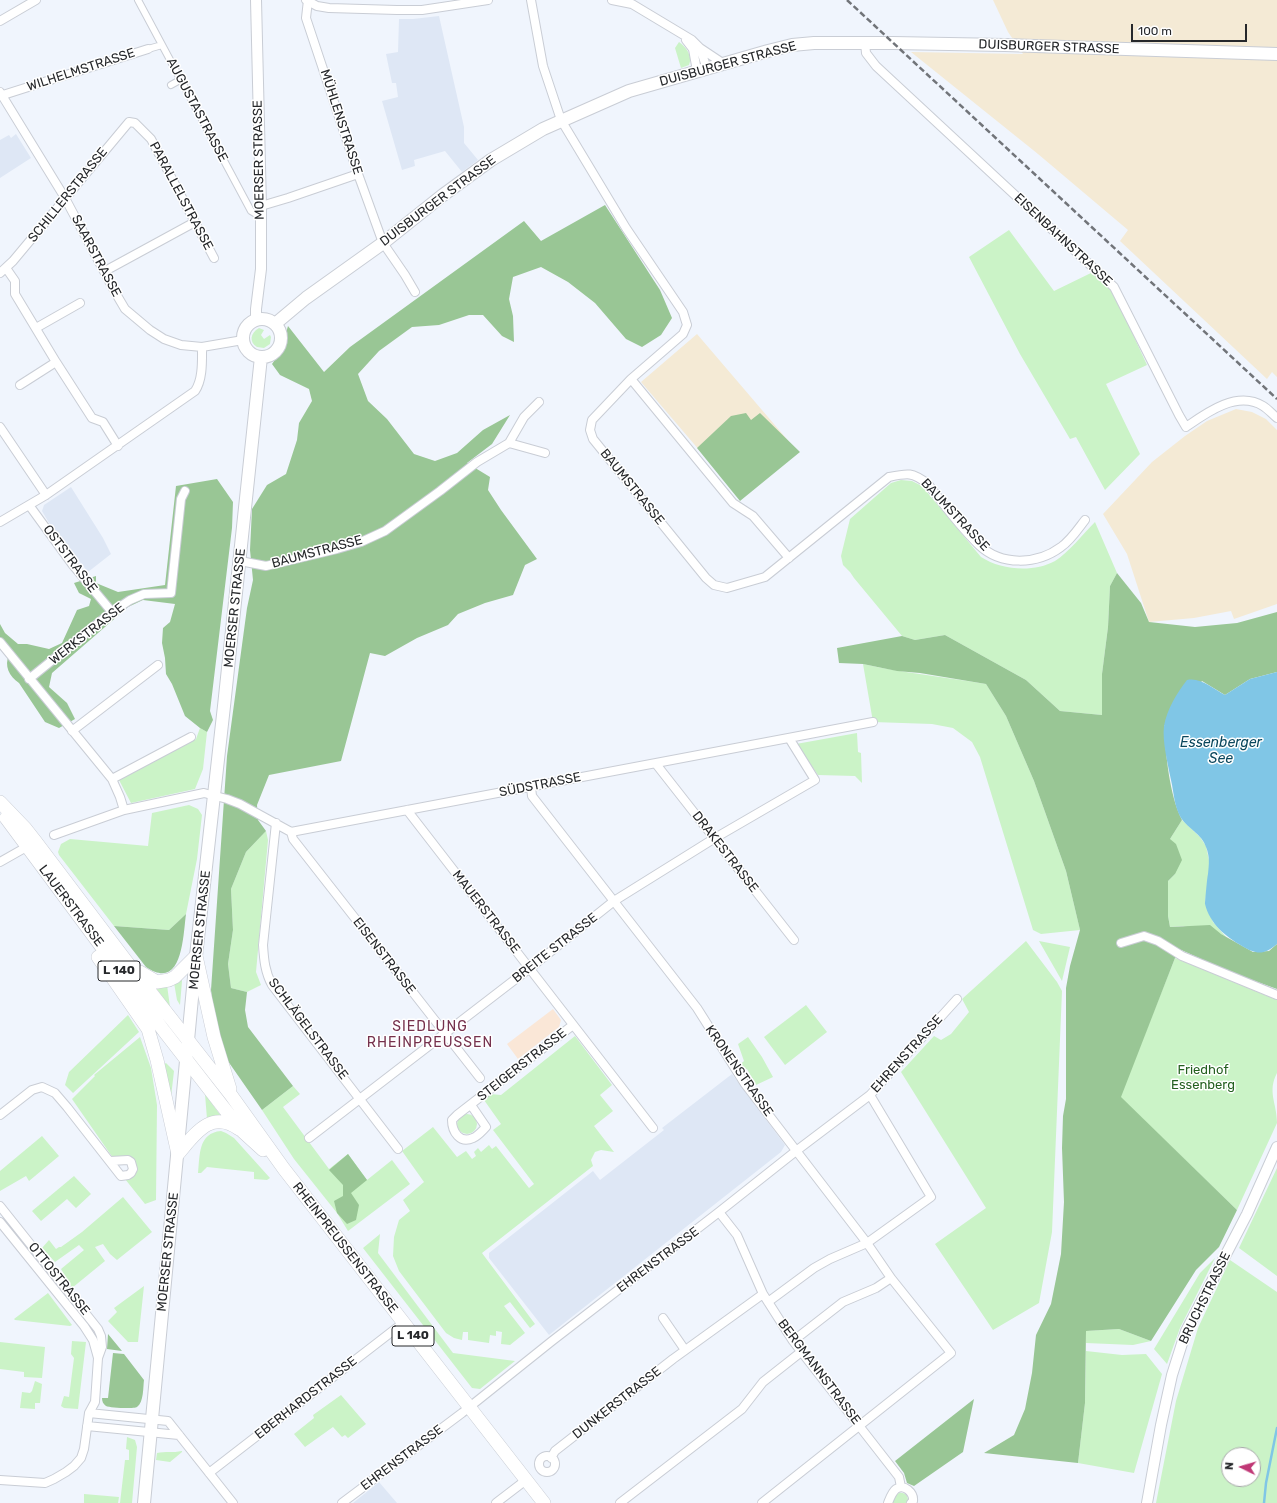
<!DOCTYPE html>
<meta charset="utf-8">
<style>
body{margin:0}
#map{position:relative;width:1277px;height:1503px;overflow:hidden;background:#f0f5fd;font-family:Rubik,sans-serif}
canvas{display:block}
.north{position:absolute;left:1221px;top:1447px;width:40px;height:40px;box-sizing:border-box;background:#fff;border:1px solid #a8a9aa;border-radius:50%;rotate:275deg;font-size:11px;font-weight:700;line-height:16px;text-align:center;color:#26282b}
.north::after{content:'';display:block;margin:auto;width:14px;height:18px;background:#c03876;clip-path:polygon(50% 0,100% 100%,50% 72%,0 100%)}
.scale{position:absolute;left:1131px;top:24px;width:116px;height:18px;box-sizing:border-box;border:2px solid #26282b;border-top:0;padding-left:5px;font-size:12px;line-height:14px;white-space:nowrap;color:#26282b;-webkit-text-stroke:3px #fff;paint-order:stroke}
</style>
<div id="map">
<canvas width="1277" height="1503"></canvas>
<div class="north">N</div>
<div class="scale">100 m</div>
</div>
<script>
const ctx = document.querySelector('canvas').getContext('2d');
ctx.lineJoin = 'round';
function fillPath(path, color) { ctx.fillStyle = color; ctx.fill(path, 'evenodd'); }
function trace(path, color, width, dash) { ctx.strokeStyle = color; ctx.lineWidth = width; ctx.lineCap = dash ? 'butt' : 'round'; ctx.setLineDash(dash || []); ctx.stroke(path); }
function label(font, color, halo, rows, align = 'center') {
  ctx.font = font + ' Rubik,sans-serif'; ctx.lineWidth = 3; ctx.setLineDash([]); ctx.textBaseline = 'middle'; ctx.strokeStyle = halo; ctx.fillStyle = color; for (const [text, x, y, turn = 0] of rows) {
    ctx.save(); ctx.translate(x, y); ctx.rotate((+turn || 0) * Math.PI / 180); ctx.textAlign = isNaN(turn) ? turn : align; if (halo) ctx.strokeText(text, 0, 0); ctx.fillText(text, 0, 0); ctx.restore();
  }
}
const commercial = new Path2D(`
 M 553,1009 L 561,1020 L 559,1027 L 518,1059 L 507,1044 Z`);
const industrial = new Path2D(`
 M 993,0 L 1277,0 L 1277,377 L 1272,372 L 1267,379 L 1120,241 L 1128,230 L 1038,154 L 911,52 L 1023,54 L 1008,32 Z
 M 697,334 L 797,451 L 741,499 L 641,382 Z
 M 1236,409 L 1252,412 L 1266,419 L 1277,430 L 1277,604 L 1234,619 L 1231,611 L 1194,618 L 1149,622 L 1127,554 L 1103,514 L 1152,462 L 1185,436 L 1207,421 Z`);
const built = new Path2D(`
 M 439,16 L 464,127 L 464,143 L 478,160 L 462,172 L 445,151 L 414,160 L 415,166 L 402,170 L 382,101 L 398,97 L 396,83 L 392,83 L 386,54 L 398,52 L 399,19 L 413,19 Z
 M 16,134 L 31,158 L 0,178 L 0,140 L 9,135 L 11,138 Z
 M 71,487 L 103,538 L 111,554 L 88,572 L 49,523 L 42,511 L 44,505 Z
 M 732,1074 L 785,1145 L 781,1152 L 549,1335 L 489,1258 L 489,1253 L 593,1171 L 600,1180 L 664,1130 L 662,1128 Z
 M 379,1482 L 397,1503 L 353,1503 Z`);
const green = new Path2D(`
 M 679,42 C 686,47 693,56 689,65 L 681,68 L 675,48 Z
 M 1009,230 L 1054,291 L 1093,272 L 1112,289 L 1147,365 L 1106,384 L 1140,454 L 1105,490 L 1076,437 L 1070,439 L 1020,354 L 969,257 Z
 M 259,328 L 264,330 L 261,335 L 264,339 L 270,335 L 271,337 L 270,344 L 264,348 L 257,347 C 249,342 250,333 259,328 Z
 M 901,480 L 912,481 L 922,486 L 981,557 C 1001,570 1033,573 1055,561 C 1068,553 1084,533 1095,522 L 1117,573 L 1110,586 L 1108,627 L 1102,674 L 1102,715 L 1060,711 L 1026,680 L 945,635 L 915,640 L 902,636 L 854,578 L 850,572 L 843,565 L 841,556 L 850,519 L 891,483 Z
 M 863,664 C 904,673 945,677 986,684 L 1006,716 L 1034,781 L 1066,871 L 1080,930 L 1041,934 L 1033,930 L 980,757 L 972,742 L 953,728 L 932,724 L 873,722 Z
 M 200,728 L 207,732 L 203,769 L 195,789 L 131,803 L 119,780 L 196,739 Z
 M 857,733 L 858,752 L 861,753 L 862,783 L 855,776 L 818,775 L 796,744 Z
 M 189,805 L 198,809 L 202,815 L 197,859 L 186,914 L 169,930 L 114,926 L 59,855 L 58,852 L 61,844 L 70,839 L 148,846 L 152,813 Z
 M 1182,820 L 1200,837 L 1206,846 L 1210,865 L 1205,903 L 1213,922 L 1227,938 L 1221,934 L 1183,926 L 1170,927 L 1168,916 L 1168,881 L 1175,874 L 1170,839 Z
 M 266,831 L 268,840 L 256,972 L 261,985 L 247,992 L 231,988 L 228,964 L 233,930 L 231,889 L 246,852 Z
 M 1026,941 L 1057,982 L 1062,991 L 1052,1232 L 1039,1303 L 993,1330 L 935,1244 L 986,1208 L 901,1072 L 934,1036 L 941,1040 L 951,1034 L 969,1012 L 962,999 Z
 M 1039,941 L 1070,947 L 1062,981 Z
 M 1175,958 L 1277,1000 L 1277,1073 C 1267,1092 1277,1103 1277,1123 L 1237,1210 L 1120,1097 Z
 M 181,979 L 182,981 L 180,1005 L 177,1000 L 174,983 Z
 M 167,985 L 170,1007 L 156,988 L 156,987 Z
 M 806,1005 L 827,1032 L 785,1065 L 764,1037 Z
 M 128,1015 L 139,1032 L 73,1093 L 65,1085 L 69,1072 Z
 M 575,1036 L 612,1085 L 600,1095 L 613,1111 L 594,1126 L 614,1152 L 601,1150 L 595,1152 L 591,1160 L 593,1166 L 482,1253 L 535,1324 L 530,1328 L 510,1302 L 504,1306 L 525,1333 L 510,1345 L 501,1344 L 502,1332 L 496,1331 L 496,1336 L 490,1335 L 489,1343 L 468,1340 L 468,1332 L 463,1332 L 462,1340 L 454,1338 L 446,1333 L 399,1271 L 393,1256 L 394,1237 L 399,1220 L 410,1211 L 403,1200 L 424,1182 L 402,1151 L 433,1127 L 457,1157 L 466,1151 L 472,1159 L 476,1156 L 474,1152 L 478,1148 L 481,1152 L 489,1145 L 492,1149 L 496,1146 L 529,1188 L 534,1184 L 493,1130 L 501,1124 L 484,1100 L 490,1094 L 501,1095 Z
 M 140,1037 L 151,1068 L 157,1105 L 156,1200 L 145,1204 L 125,1179 L 134,1175 L 136,1162 L 129,1158 L 113,1158 L 72,1099 L 95,1076 L 94,1075 Z
 M 748,1037 L 762,1057 L 773,1077 L 756,1085 L 747,1069 L 740,1072 L 737,1067 L 744,1061 L 738,1044 Z
 M 166,1063 L 174,1071 L 171,1097 L 164,1064 Z
 M 293,1086 L 300,1094 L 283,1107 L 329,1169 L 348,1154 L 367,1180 L 392,1160 L 410,1184 L 348,1231 L 337,1213 L 294,1159 L 262,1110 Z
 M 205,1094 L 221,1116 L 207,1119 Z
 M457 1124a10 10 0 1 1 20 0a10 10 0 1 1-20 0Z
 M 221,1131 L 226,1133 L 234,1138 L 270,1178 L 267,1180 L 254,1179 L 254,1172 L 207,1167 L 201,1173 L 198,1173 C 200,1155 198,1133 221,1131 Z
 M 42,1136 L 59,1156 L 29,1181 L 26,1176 L 0,1191 L 0,1171 Z
 M 1277,1168 L 1277,1276 L 1239,1248 Z
 M 74,1176 L 91,1194 L 76,1208 L 67,1199 L 41,1221 L 32,1211 Z
 M 123,1197 L 152,1232 L 117,1260 L 110,1254 L 103,1244 L 95,1247 L 105,1261 L 72,1288 L 61,1269 L 84,1250 L 79,1245 L 55,1262 L 42,1248 L 49,1240 L 56,1249 L 59,1247 L 61,1247 L 82,1232 Z
 M 380,1234 L 378,1253 L 453,1353 L 515,1361 L 480,1389 L 472,1388 L 363,1248 Z
 M 1215,1258 L 1180,1328 L 1167,1364 L 1154,1349 L 1200,1273 Z
 M 1230,1260 L 1277,1292 L 1277,1503 L 1156,1503 L 1176,1401 L 1198,1328 ZM 1229,1455 L 1253,1455 L 1253,1479 L 1229,1479 Z
 M 144,1286 L 138,1342 L 128,1342 L 108,1321 L 117,1312 L 114,1308 Z
 M 48,1293 L 72,1325 L 70,1326 L 15,1320 L 14,1319 Z
 M 1119,1329 L 1151,1341 L 1133,1345 L 1086,1343 L 1086,1331 Z
 M 72,1341 L 86,1342 L 78,1409 L 64,1408 L 61,1406 L 64,1396 L 69,1397 L 74,1358 L 71,1354 Z
 M 0,1342 L 45,1347 L 42,1378 L 24,1377 L 24,1372 L 0,1369 Z
 M 1086,1351 L 1122,1355 L 1146,1354 L 1162,1374 L 1134,1473 L 1078,1463 L 1085,1403 Z
 M 35,1381 L 42,1384 L 40,1403 L 35,1403 L 35,1409 L 20,1408 L 22,1392 L 30,1393 L 32,1391 Z
 M 341,1395 L 366,1424 L 348,1438 L 345,1435 L 342,1437 L 333,1427 L 305,1447 L 294,1434 L 314,1418 L 313,1415 Z
 M 127,1437 L 135,1440 L 137,1447 L 132,1503 L 120,1503 L 125,1460 L 129,1460 L 129,1450 L 126,1449 Z
 M 182,1451 L 182,1452 L 170,1462 L 156,1460 L 157,1453 C 165,1451 173,1453 182,1451 Z
 M 899,1493 C 904,1492 908,1495 908,1500 L 906,1503 L 892,1503 L 897,1494 Z
 M 84,1494 L 119,1497 L 118,1503 L 84,1503 Z`);
const forest = new Path2D(`
 M 605,205 L 660,290 L 672,318 L 661,335 L 642,347 L 626,339 L 595,303 L 568,282 L 541,267 L 513,277 L 509,299 L 513,316 L 514,342 L 502,336 L 483,315 L 469,315 L 439,325 L 412,327 L 379,351 L 358,374 L 368,401 L 387,419 L 414,454 L 435,461 L 457,453 L 483,430 L 510,415 L 492,444 L 467,463 L 490,477 L 488,490 L 501,510 L 537,559 L 525,565 L 513,595 L 485,603 L 458,614 L 448,625 L 417,638 L 385,656 L 370,653 L 341,761 L 269,775 L 257,805 L 258,820 L 266,831 L 246,852 L 231,889 L 233,930 L 228,964 L 231,988 L 247,992 L 245,1010 L 248,1027 L 293,1086 L 262,1110 L 223,1054 L 215,1026 L 211,990 L 227,756 L 247,608 L 253,580 L 250,550 L 252,509 L 267,485 L 286,474 L 297,440 L 299,423 L 312,401 L 309,389 L 280,375 L 272,364 L 280,353 L 288,326 L 324,372 L 350,347 L 524,221 L 541,241 Z
 M 746,413 L 751,420 L 760,413 L 800,452 L 740,501 L 697,448 L 731,416 Z
 M 217,479 L 233,502 L 232,528 L 210,711 L 213,720 L 207,732 L 200,728 L 185,716 L 172,684 L 166,674 L 165,658 L 162,643 L 163,628 L 170,622 L 175,604 L 143,600 L 128,607 L 52,673 L 49,687 L 67,703 L 75,719 L 59,728 L 45,722 L 19,683 C 9,676 4,666 9,655 L 0,645 L 0,624 L 5,633 L 18,644 L 27,644 L 49,649 L 62,643 L 77,610 L 89,606 L 91,599 L 79,593 L 74,583 L 96,576 L 96,583 L 118,592 L 165,585 L 176,486 Z
 M 1117,573 L 1141,603 L 1149,622 L 1195,627 L 1237,623 L 1277,612 L 1277,672 L 1250,679 L 1225,695 L 1202,681 L 1164,726 C 1166,755 1169,794 1182,820 L 1170,839 L 1176,844 L 1182,860 L 1175,874 L 1168,881 L 1168,916 L 1170,927 L 1210,925 L 1221,934 L 1253,952 L 1269,951 L 1277,944 L 1277,989 L 1230,972 L 1179,949 L 1175,958 L 1121,1097 L 1237,1210 L 1219,1247 L 1196,1270 L 1151,1341 L 1119,1329 L 1086,1331 L 1085,1403 L 1078,1463 L 984,1453 L 1014,1435 L 1025,1409 L 1032,1373 L 1036,1335 L 1051,1304 L 1061,1254 L 1064,1202 L 1062,1148 L 1063,1116 L 1066,1099 L 1066,988 L 1070,966 L 1080,930 L 1066,871 L 1034,781 L 1006,716 L 986,684 L 920,673 L 897,671 L 863,664 L 839,663 L 837,648 L 902,636 L 915,640 L 945,635 L 1026,680 L 1060,711 L 1102,715 L 1102,674 L 1108,627 L 1110,586 Z
 M 186,914 C 183,935 183,992 146,967 L 114,926 L 169,930 Z
 M 348,1154 L 367,1180 L 351,1193 L 359,1205 L 356,1220 L 347,1224 L 337,1213 L 334,1201 L 343,1196 L 343,1185 L 329,1170 Z
 M 108,1334 L 122,1351 L 107,1349 Z
 M 113,1353 L 124,1354 L 144,1380 C 143,1387 144,1402 137,1407 C 134,1409 110,1408 106,1406 C 103,1404 102,1401 102,1398 L 108,1398 Z
 M 974,1399 L 963,1452 L 914,1486 L 907,1483 L 904,1473 L 895,1461 Z`);
const water = new Path2D(`
 M 1277,672 L 1277,944 C 1264,955 1257,955 1242,946 C 1225,936 1210,924 1205,904 C 1205,902 1207,878 1208,874 C 1209,864 1210,857 1206,847 C 1202,834 1188,829 1181,818 C 1174,806 1174,793 1171,780 C 1168,765 1162,741 1164,726 C 1167,709 1177,693 1187,680 C 1201,677 1213,689 1225,695 L 1250,679 Z`);
const stream = new Path2D(`
 M 1264,1503 L 1266,1483 L 1277,1428`);
const pedestrian = new Path2D(`
 M 138,0 L 251,211 L 261,217
 M 148,49 L 162,45
 M 171,85 L 180,80`);
const minor = new Path2D(`
 M 306,0 L 317,6 L 329,8 L 397,10 L 422,10 L 488,0
 M 308,0 L 306,18 L 358,174 L 383,243 L 405,275 L 415,292
 M 531,0 L 543,66 L 561,120 L 626,228 L 683,312 L 687,325 L 683,334 L 631,379 L 592,420 L 590,430 L 593,439 L 706,578 L 714,585 L 727,588 L 765,577 L 889,477 C 908,473 912,472 928,484 C 944,505 960,527 979,545 C 1001,566 1037,565 1061,547 C 1071,540 1078,529 1085,520
 M 612,0 L 632,4 L 692,40 L 700,48 L 707,69
 M 0,21 L 36,0
 M 686,40 L 693,49 L 697,71
 M 865,43 L 866,53 L 876,66 L 1114,287 L 1179,415 L 1186,427 C 1206,413 1237,390 1263,406 C 1268,409 1272,414 1277,418
 M 700,48 L 724,64
 M 0,92 L 65,198 L 115,292 L 125,309 L 150,330 L 164,339 L 181,345 L 202,347 L 243,340
 M 0,96 L 148,49
 M 261,206 L 288,198 L 358,174
 M 6,268 L 15,281 L 15,294 L 56,362 L 92,418 L 103,422 L 118,446
 M 105,271 L 195,222
 M 0,273 L 13,261 L 129,122 L 135,123 L 151,139 L 214,258
 M 36,328 L 80,303
 M 631,379 L 733,503 L 753,516 L 789,558
 M 20,385 L 56,362
 M 0,427 L 46,495
 M 509,443 L 524,417 L 539,402
 M 29,505 L 72,564 L 112,612
 M 0,522 L 46,495 L 195,391 C 203,379 202,361 202,347
 M 240,561 L 266,566 L 337,549 L 361,542 L 385,531 L 440,491 L 477,462 L 509,443 L 545,453
 M 0,642 L 112,779 L 120,797 L 124,810
 M 29,679 L 112,612 L 130,600 L 144,594 L 171,593 L 181,499 L 185,491
 M 72,731 L 158,665
 M 656,764 L 794,940
 M 112,779 L 191,737
 M 531,787 L 532,796 L 697,1008 L 745,1084 L 867,1243 L 891,1278 L 951,1353 L 762,1503
 M 407,810 L 653,1128
 M 276,823 L 263,945 C 264,960 265,972 272,985 L 398,1149
 M 291,832 L 293,839 L 480,1078
 M 54,835 L 124,810 L 204,793 L 227,799 L 240,804 L 291,832 L 873,722
 M 0,862 L 30,845
 M 1121,943 L 1144,936 L 1158,941 L 1182,956 L 1277,995
 M 471,1105 L 486,1127 C 482,1131 478,1136 473,1138 C 460,1144 452,1132 452,1120 L 457,1115 L 573,1025
 M 0,1115 L 32,1090 L 42,1087 L 55,1093 L 67,1107 L 121,1176 L 128,1175 L 131,1173 L 133,1169 L 131,1162 L 128,1160 L 110,1161
 M 309,1138 L 530,968 L 614,901 L 715,838 L 815,780 L 789,738
 M 0,1206 L 98,1329 L 101,1336 L 102,1347 L 98,1358 L 95,1402 L 89,1413 L 84,1449 L 81,1458 L 74,1466 L 66,1472 L 54,1479 L 45,1483 L 0,1480
 M 719,1212 L 737,1235 L 763,1294 L 793,1341 L 899,1477 L 901,1487
 M 0,1222 L 84,1326 L 93,1340 L 98,1358
 M 768,1302 L 814,1268 L 830,1259 L 867,1243 L 931,1197 L 870,1095
 M 663,1318 L 685,1350
 M 793,1341 L 843,1302 L 876,1288 L 891,1278
 M 89,1413 L 168,1421 L 233,1503
 M 87,1426 L 179,1435
 M539 1464a8 8 0 1 1 16 0a8 8 0 1 1-16 0Z
 M 551,1458 L 555,1451 L 673,1359 L 763,1294
 M 209,1473 L 403,1323
 M 342,1503 L 462,1413 L 552,1341 L 719,1212 L 796,1151 L 870,1095 L 957,999
 M 496,1503 L 526,1480
 M 620,1503 L 742,1409 L 763,1382 L 801,1352
 M 888,1503 C 890,1498 892,1492 896,1489 C 904,1483 914,1493 913,1501 L 911,1503`);
const tertiary = new Path2D(`
 M 256,0 L 261,206 L 261,269 L 256,309 L 256,319
 M 1147,1503 L 1161,1425 L 1172,1375 L 1186,1331 L 1247,1214 L 1277,1147`);
const secondary = new Path2D(`
 M243 338a19 19 0 1 1 38 0a19 19 0 1 1-38 0Z
 M 275,324 L 306,298 L 383,243 L 443,195 L 491,160 L 543,129 L 629,91 L 768,51 L 792,45 L 814,43 L 893,43 L 1005,45 L 1277,54
 M 144,1503 L 196,956 L 224,706 L 261,357`);
const primary = new Path2D(`
 M 0,802 L 25,828 L 36,842 L 126,961 L 231,1095 L 284,1169 L 544,1503
 M 6,818 L 164,1031 L 241,1130 L 263,1150
 M 196,956 L 214,1037 L 230,1089
 M 98,957 L 148,1029 L 157,1060 L 178,1154
 M 140,972 L 157,982 L 169,980 L 175,977 L 196,956
 M 178,1154 C 195,1134 211,1109 239,1129`);
const rail = new Path2D(`
 M 847,0 L 1277,399`);
const shields = [
 [119,971,42],
 [413,1336,42]
];
const shieldNames = [
 ["L 140",119,971],
 ["L 140",413,1336]
];
const streetNames = [
 ["DUISBURGER STRASSE",1049,47,2],
 ["DUISBURGER STRASSE",728,64,-15],
 ["WILHELMSTRASSE",81,70,-18],
 ["AUGUSTASTRASSE",197,110,62],
 ["MÜHLENSTRASSE",341,122,72],
 ["MOERSER STRASSE",259,160,-91],
 ["SCHILLERSTRASSE",68,195,-51],
 ["PARALLELSTRASSE",181,196,62],
 ["DUISBURGER STRASSE",438,201,-37],
 ["EISENBAHNSTRASSE",1063,240,43],
 ["SAARSTRASSE",96,256,62],
 ["BAUMSTRASSE",632,487,51],
 ["BAUMSTRASSE",955,515,47],
 ["BAUMSTRASSE",317,552,-15],
 ["OSTSTRASSE",70,559,53],
 ["MOERSER STRASSE",235,608,-84],
 ["WERKSTRASSE",87,634,-38],
 ["SÜDSTRASSE",540,785,-11],
 ["DRAKESTRASSE",725,852,52],
 ["LAUERSTRASSE",71,906,53],
 ["MAUERSTRASSE",486,912,52],
 ["MOERSER STRASSE",200,930,-84],
 ["BREITE STRASSE",555,948,-38],
 ["EISENSTRASSE",384,956,52],
 ["SCHLÄGELSTRASSE",308,1029,53],
 ["EHRENSTRASSE",907,1054,-48],
 ["STEIGERSTRASSE",522,1065,-38],
 ["KRONENSTRASSE",739,1071,55],
 ["RHEINPREUSSENSTRASSE",345,1248,52],
 ["MOERSER STRASSE",168,1252,-84],
 ["EHRENSTRASSE",658,1260,-37],
 ["OTTOSTRASSE",59,1279,51],
 ["BRUCHSTRASSE",1205,1298,-64],
 ["BERGMANNSTRASSE",819,1372,53],
 ["EBERHARDSTRASSE",306,1398,-38],
 ["DUNKERSTRASSE",617,1403,-38],
 ["EHRENSTRASSE",402,1458,-37]
];
const parkNames = [
 ["Friedhof",1203,1070],
 ["Essenberg",1203,1085]
];
const waterNames = [
 ["Essenberger",1221,743],
 ["See",1221,759]
];
const neighbourhoodNames = [
 ["SIEDLUNG",430,1027],
 ["RHEINPREUSSEN",430,1043]
];
fillPath(commercial, '#fae7d7');
fillPath(industrial, '#f4ead5');
fillPath(built, '#dee7f5');
fillPath(green, '#cbf3c7');
fillPath(forest, '#99c695');
fillPath(water, '#80c6e6');
trace(stream, '#80c6e6', 2.5);
trace(pedestrian, '#c9cdd5', 8);
trace(minor, '#c9cdd5', 10);
trace(tertiary, '#c9cdd5', 12);
trace(secondary, '#c9cdd5', 14);
trace(primary, '#c9cdd5', 14);
trace(pedestrian, '#fff', 6);
trace(minor, '#fff', 8);
trace(tertiary, '#fff', 10);
trace(secondary, '#fff', 12);
trace(primary, '#fff', 13);
trace(rail, '#717479', 2.5, [6, 3]);
for (const [x, y, w] of shields) { const box = new Path2D(); box.roundRect(x - w / 2, y - 10, w, 20, 3); ctx.fillStyle = '#fff'; ctx.fill(box); trace(box, '#26282b', 1); }
label('bold 12px', '#26282b', null, shieldNames);
label('13px', '#26282b', '#fff', streetNames);
label('13px', '#246020', '#fff', parkNames);
label('italic 14px', '#0a475d', '#fff', waterNames);
ctx.letterSpacing = '1px';
label('14px', '#75314d', '#fff', neighbourhoodNames);
ctx.letterSpacing = '0px';
</script>
